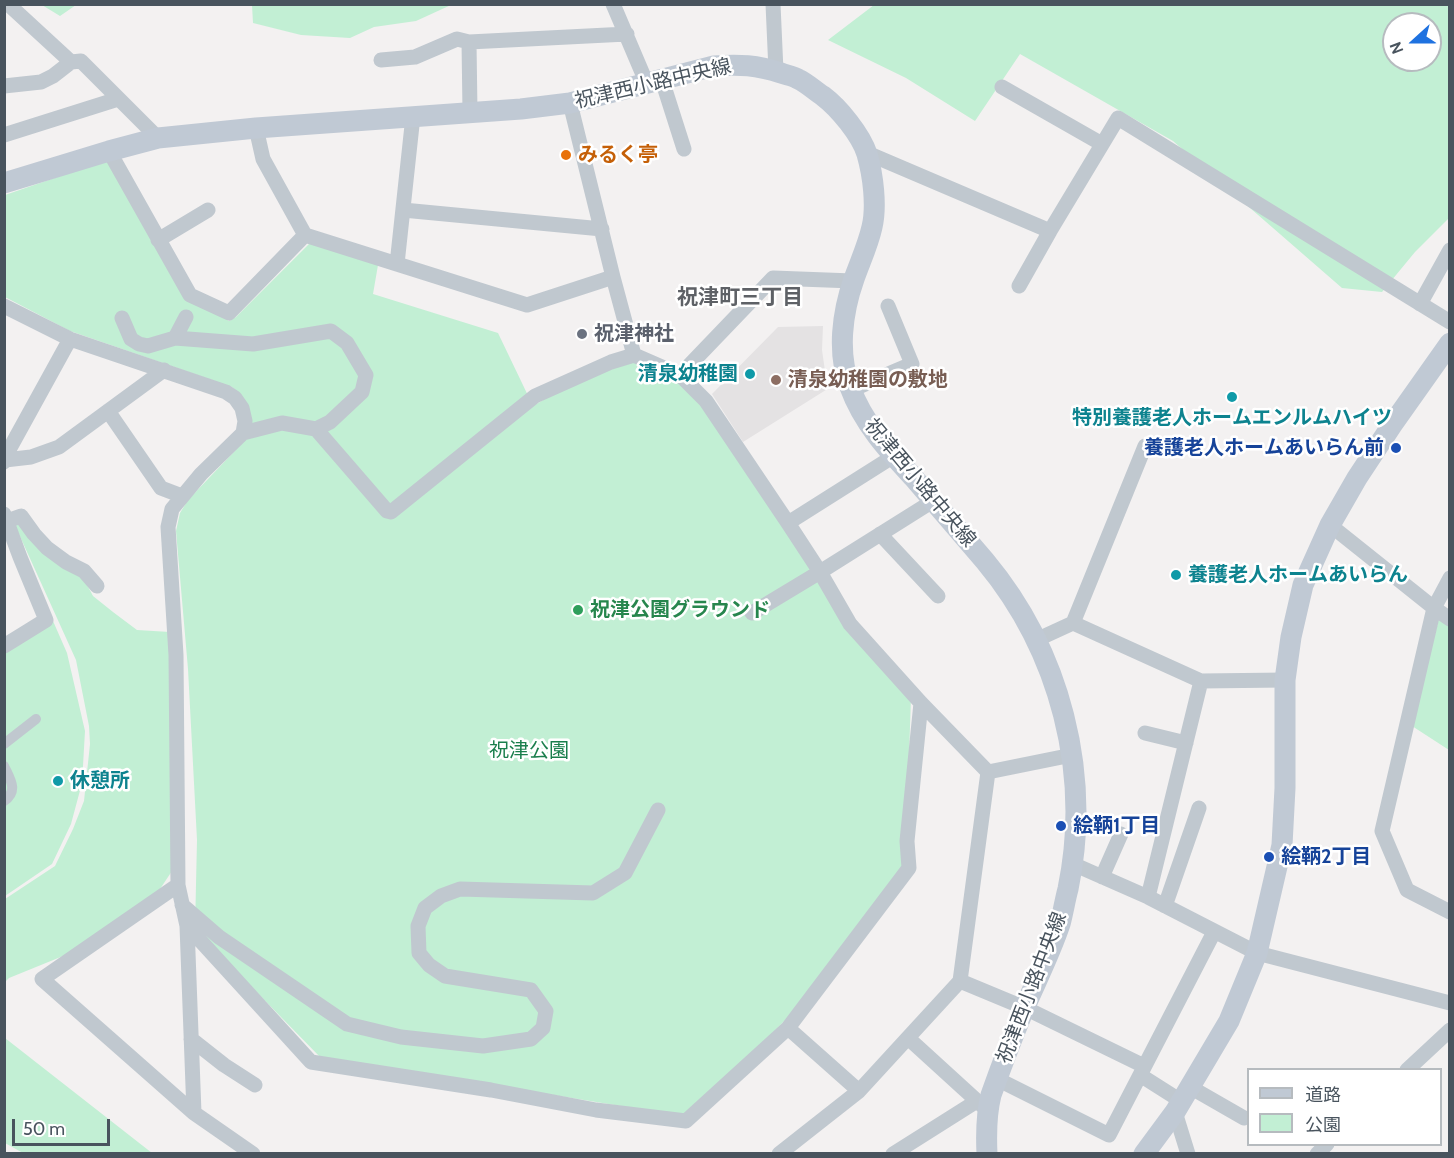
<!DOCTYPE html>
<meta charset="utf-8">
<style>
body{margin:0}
#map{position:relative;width:1454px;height:1158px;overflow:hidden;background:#f3f1f1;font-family:Cabin,"Noto Sans JP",sans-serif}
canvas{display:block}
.frame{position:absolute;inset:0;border:6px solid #49545e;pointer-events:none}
.legend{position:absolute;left:1247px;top:1068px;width:195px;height:78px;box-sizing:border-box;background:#fff;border:2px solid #b6bbbf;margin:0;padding:8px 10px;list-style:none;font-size:18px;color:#49545e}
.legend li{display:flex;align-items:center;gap:12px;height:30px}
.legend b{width:30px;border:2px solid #b6bbbf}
.north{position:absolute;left:1382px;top:12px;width:60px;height:60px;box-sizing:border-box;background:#fff;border:2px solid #b6bbbf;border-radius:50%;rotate:249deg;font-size:16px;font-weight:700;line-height:24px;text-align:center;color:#49545e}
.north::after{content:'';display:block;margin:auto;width:21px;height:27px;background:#1f72e0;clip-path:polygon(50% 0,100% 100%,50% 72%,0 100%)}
.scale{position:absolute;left:12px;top:1119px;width:98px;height:27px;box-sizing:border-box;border:3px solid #49545e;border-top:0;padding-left:8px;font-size:18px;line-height:21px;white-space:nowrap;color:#49545e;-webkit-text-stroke:4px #fff;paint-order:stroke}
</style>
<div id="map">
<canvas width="1454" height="1158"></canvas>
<div class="frame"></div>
<ul class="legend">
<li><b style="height:8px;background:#c0c9d4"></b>道路</li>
<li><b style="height:16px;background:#c2efd4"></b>公園</li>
</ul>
<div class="north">N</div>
<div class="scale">50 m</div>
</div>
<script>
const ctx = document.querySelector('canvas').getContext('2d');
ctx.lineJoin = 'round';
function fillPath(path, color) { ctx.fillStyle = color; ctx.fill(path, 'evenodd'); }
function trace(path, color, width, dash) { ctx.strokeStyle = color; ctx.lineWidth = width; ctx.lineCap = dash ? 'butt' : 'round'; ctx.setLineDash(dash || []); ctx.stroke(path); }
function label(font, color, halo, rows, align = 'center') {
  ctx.font = font + ' Cabin,"Noto Sans JP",sans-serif'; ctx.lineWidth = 5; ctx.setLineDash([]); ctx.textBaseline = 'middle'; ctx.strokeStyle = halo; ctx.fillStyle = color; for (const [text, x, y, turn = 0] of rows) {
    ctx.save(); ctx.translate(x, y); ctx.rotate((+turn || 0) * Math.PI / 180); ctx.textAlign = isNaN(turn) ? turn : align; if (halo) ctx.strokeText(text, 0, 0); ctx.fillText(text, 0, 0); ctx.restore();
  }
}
const education = new Path2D(`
 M 823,326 L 822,350 L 825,371 L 829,388 L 743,442 L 712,394 L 778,327 Z`);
const green = new Path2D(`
 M 42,5 L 76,5 L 60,16 Z
 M 252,5 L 252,4 L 451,5 L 416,21 L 374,27 L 350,38 L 301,35 L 253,23 Z
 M 874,5 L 1449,5 L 1449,218 L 1415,252 L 1382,292 L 1342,288 L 1173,141 L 1020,54 L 975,121 L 906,78 L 828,40 ZM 1394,24 L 1430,24 L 1430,60 L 1394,60 Z
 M 110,159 L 186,294 L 229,321 L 236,317 L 310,243 L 378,265 L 373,294 L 498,333 L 533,406 L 562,389 L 590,376 L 631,362 L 656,369 L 677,380 L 704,409 L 911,697 L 908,786 L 903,867 L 793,1012 L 752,1054 L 688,1113 L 670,1114 L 320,1057 L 195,929 L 197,840 L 188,669 L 176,531 L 180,513 L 188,500 L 248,437 C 249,413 252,403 232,387 L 70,331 L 5,297 L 5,195 Z
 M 20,517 L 78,568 L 93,596 L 113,612 L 137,630 L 170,632 L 174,868 L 156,895 L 68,954 L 9,978 L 5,982 L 5,899 L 55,866 L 73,829 L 84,801 L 90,744 L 89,726 L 76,660 L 13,521 Z
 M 1439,618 L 1449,626 L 1449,750 L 1412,726 Z
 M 53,621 L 67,653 L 85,731 L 82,783 L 71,824 L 52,864 L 5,896 L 5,652 Z
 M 4,1038 L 5,1038 L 152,1153 L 23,1153 L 5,1143 Z`);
const pedestrian = new Path2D(`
 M 4,744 L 36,719
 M 4,766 C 10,779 19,791 4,801`);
const minor = new Path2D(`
 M 8,4 L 71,62
 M 613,4 L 647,84
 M 773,4 L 776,71
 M 469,42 L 470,112
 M 381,60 L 415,57 L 457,39 L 469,42 L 627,34
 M 662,80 L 684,149
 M 4,86 L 41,82 L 53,76 L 71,62 L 81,61 L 158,138
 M 1002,87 L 1102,144
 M 570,103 L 613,277 L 634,355
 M 256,128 L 263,159 L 305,235 L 527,305 L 613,277
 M 4,135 L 118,99
 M 109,151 L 190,295 L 229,313 L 305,235
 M 867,153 L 1050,231 L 1118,118 L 1450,322
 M 403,210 L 602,229
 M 158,240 L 208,210
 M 397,264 L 413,116
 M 1019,286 L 1050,231
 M 1420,304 L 1450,250
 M 4,306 L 70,339 L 226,392 L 235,398 L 242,408 L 245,421 L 243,433 L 201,474 L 172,509 L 168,527 L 176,655 L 178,885 L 187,926 L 194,1113
 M 122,318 L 131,339 L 139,344 L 148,346 L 175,338 L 253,344 L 331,331 L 347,343 L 366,375 L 362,392 L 330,422 L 316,429 L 282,423 L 243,433
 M 175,338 L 186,317
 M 680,375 L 773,278 L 853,281
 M 851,390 L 912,364 L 888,306
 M 108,411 L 161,488 L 182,496
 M 316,429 L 387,511 L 391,512 L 535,396 L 611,362 L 634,355 L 680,375 L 706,401 L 788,523 L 820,572 L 850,624 L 921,703 L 988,772
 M 5,460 L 31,457 L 59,447 L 164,370
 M 4,462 L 10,448 L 70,339
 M 4,514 L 20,557 L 46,620 L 4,646
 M 7,521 L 21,516 L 34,534 L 47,548 L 66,562 L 84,571 L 97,586
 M 788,523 L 894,456
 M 1330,525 L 1434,608 L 1382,831 L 1407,890 L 1450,912
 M 880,534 L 938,596
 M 1450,578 L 1434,608 L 1450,619
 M 752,613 L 820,572 L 933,501
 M 1073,623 L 1145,446
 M 1036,640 L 1073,623 L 1201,681 L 1285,680
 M 1145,733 L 1186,743
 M 1073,864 L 1148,897 L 1257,953 L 1450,1003
 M 1102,877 L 1121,834
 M 178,885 L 42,979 L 194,1113 L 253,1154
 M 1148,897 L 1201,681
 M 182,905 L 219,937 L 347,1024 L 401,1037 L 483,1046 L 531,1039 L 543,1028 L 546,1011 L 531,990 L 445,976 L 429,965 L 419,953 L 418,926 L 425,908 L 441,896 L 460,889 L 593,893 L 625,873 L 658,810
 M 1165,906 L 1199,808
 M 187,926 L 311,1062 L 491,1090 L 596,1110 L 686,1121 L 788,1028 L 909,868 L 907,841 L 921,703
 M 960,981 L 1025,1008 L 1144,1066
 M 788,1028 L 859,1091
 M 908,1038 L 987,1110
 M 191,1039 L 224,1065 L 255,1085
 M 1407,1070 L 1450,1030
 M 1140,1075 L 1181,1101
 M 997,1079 L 1109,1135 L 1214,932
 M 1190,1087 L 1244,1118
 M 1175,1112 L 1188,1154
 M 779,1154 L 859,1091 L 960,981 L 988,772 L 1072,755
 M 893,1154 L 977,1101
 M 1317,1154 L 1327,1144`);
const secondary = new Path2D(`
 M 4,183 L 109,151 L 158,138 L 256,128 L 521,109 L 570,103 L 714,66 C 739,64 757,65 781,73 C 786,75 793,76 798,79 C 807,83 815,91 823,96 C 839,108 861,135 867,154 C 873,175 877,206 872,227 C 868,245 860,262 854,279 C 842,313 837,353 850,387 C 863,423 888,450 913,477 C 937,505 961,533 985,561 C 1060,651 1092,773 1068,889 C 1065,900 1063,913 1060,924 C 1050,954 1036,981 1024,1009 C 1012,1038 1001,1067 991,1095 C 986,1115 986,1133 987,1154
 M 1144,1154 L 1175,1112 L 1229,1021 L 1257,953 L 1282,845 L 1285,788 L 1285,680 L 1291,637 L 1303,585 L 1330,525 L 1357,478 L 1392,425 L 1450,343`);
const markers = [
 [566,155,6,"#e8710a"],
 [582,334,6,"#6b7280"],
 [750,374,6,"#0f9aa8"],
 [776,380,6,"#8d6e63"],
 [1232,397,6,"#0f9aa8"],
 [1396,448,6,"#1a4fb4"],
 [1176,575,6,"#0f9aa8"],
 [578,610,6,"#2e9e5b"],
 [58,781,6,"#0f9aa8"],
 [1061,826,6,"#1a4fb4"],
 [1269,857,6,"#1a4fb4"]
];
const streetNames = [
 ["祝津西小路中央線",653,84,-13],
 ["祝津西小路中央線",920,483,50],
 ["祝津西小路中央線",1032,988,-69]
];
const foodNames = [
 ["みるく亭",578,155]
];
const worshipNames = [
 ["祝津神社",594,334]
];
const cultureNames = [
 ["清泉幼稚園",738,374,"right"],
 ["特別養護老人ホームエンルムハイツ",1232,418,"center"],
 ["養護老人ホームあいらん",1188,575],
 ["休憩所",70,781]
];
const educationNames = [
 ["清泉幼稚園の敷地",788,380]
];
const transitNames = [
 ["養護老人ホームあいらん前",1384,448,"right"],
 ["絵鞆1丁目",1073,826],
 ["絵鞆2丁目",1281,857]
];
const leisureNames = [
 ["祝津公園グラウンド",590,610]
];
const parkNames = [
 ["祝津公園",529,751]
];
const neighbourhoodNames = [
 ["祝津町三丁目",740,298]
];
fillPath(education, '#e4e2e3');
fillPath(green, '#c2efd4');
trace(pedestrian, '#c0c8cf', 10);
trace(minor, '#c0c8cf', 15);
trace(secondary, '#c0c9d4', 21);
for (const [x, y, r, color] of markers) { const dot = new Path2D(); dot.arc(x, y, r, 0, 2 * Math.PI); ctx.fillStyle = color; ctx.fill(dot); trace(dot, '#fff', 2); }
label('20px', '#49545e', '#fff', streetNames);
label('bold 20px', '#c56008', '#fff', foodNames, 'left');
label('bold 20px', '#5b616d', '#fff', worshipNames, 'left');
label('bold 20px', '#0d838f', '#fff', cultureNames, 'left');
label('bold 20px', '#785e54', '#fff', educationNames, 'left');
label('bold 20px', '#164399', '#fff', transitNames, 'left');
label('bold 20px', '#27864d', '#fff', leisureNames, 'left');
label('20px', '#1b7f4d', '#fff', parkNames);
label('bold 21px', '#5e6166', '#fff', neighbourhoodNames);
</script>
